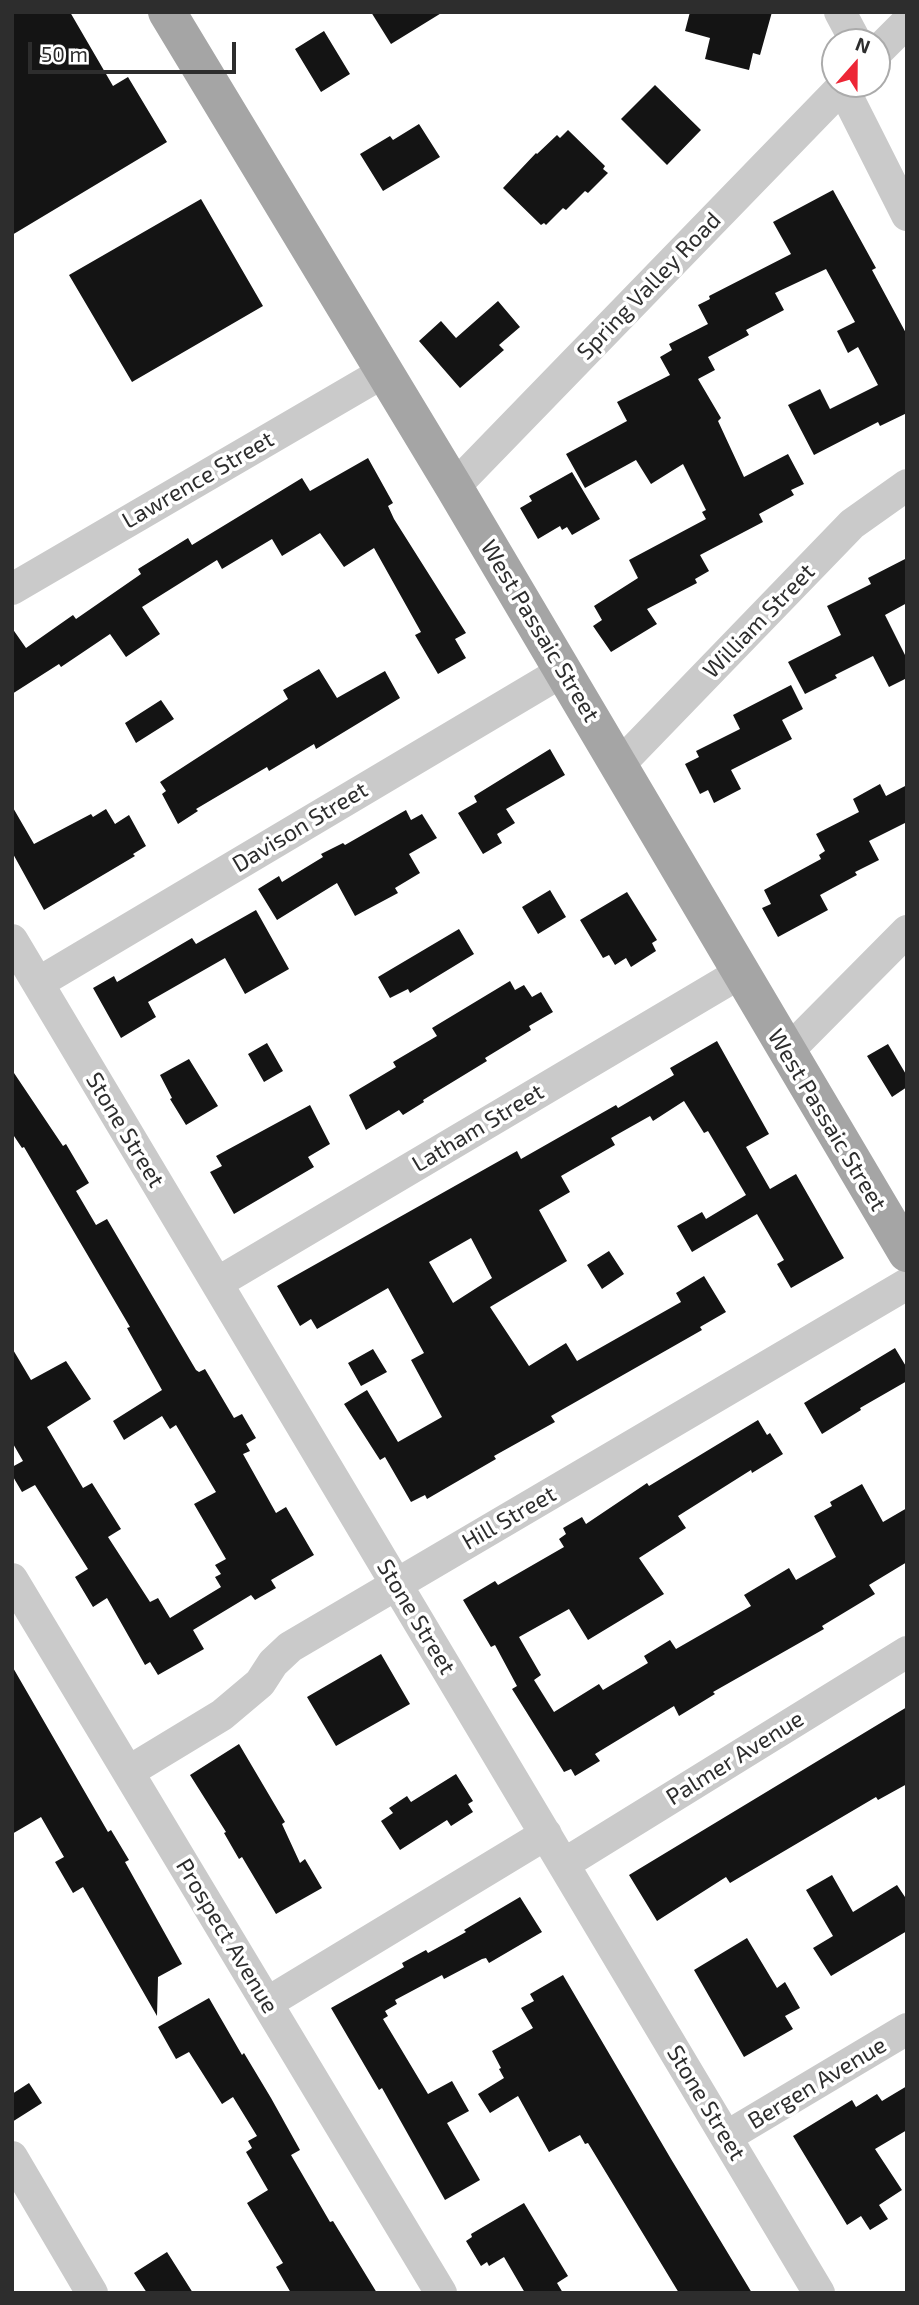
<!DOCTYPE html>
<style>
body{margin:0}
#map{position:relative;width:919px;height:2305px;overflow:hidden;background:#fff;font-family:"Exo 2",sans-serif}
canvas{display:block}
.frame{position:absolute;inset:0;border:14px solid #2d2d2d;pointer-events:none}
.north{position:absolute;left:821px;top:28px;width:70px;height:70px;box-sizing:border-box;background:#fff;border:2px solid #ababab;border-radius:50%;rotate:21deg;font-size:19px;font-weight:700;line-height:28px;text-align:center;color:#2d2d2d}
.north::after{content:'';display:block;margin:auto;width:24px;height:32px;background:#ed2636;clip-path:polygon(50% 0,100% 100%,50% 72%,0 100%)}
.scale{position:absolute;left:28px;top:42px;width:208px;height:32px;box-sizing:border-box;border:4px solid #2d2d2d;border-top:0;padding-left:9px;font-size:21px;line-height:24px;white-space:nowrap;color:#2d2d2d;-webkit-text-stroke:5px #fff;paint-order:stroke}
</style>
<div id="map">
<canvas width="919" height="2305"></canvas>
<div class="frame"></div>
<div class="north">N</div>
<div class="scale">50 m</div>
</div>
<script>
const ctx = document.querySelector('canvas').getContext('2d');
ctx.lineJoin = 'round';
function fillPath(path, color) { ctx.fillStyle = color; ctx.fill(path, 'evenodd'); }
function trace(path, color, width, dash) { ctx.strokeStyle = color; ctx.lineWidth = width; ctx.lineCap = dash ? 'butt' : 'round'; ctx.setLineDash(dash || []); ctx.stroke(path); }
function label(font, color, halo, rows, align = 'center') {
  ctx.font = font + ' "Exo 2",sans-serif'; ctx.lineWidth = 7; ctx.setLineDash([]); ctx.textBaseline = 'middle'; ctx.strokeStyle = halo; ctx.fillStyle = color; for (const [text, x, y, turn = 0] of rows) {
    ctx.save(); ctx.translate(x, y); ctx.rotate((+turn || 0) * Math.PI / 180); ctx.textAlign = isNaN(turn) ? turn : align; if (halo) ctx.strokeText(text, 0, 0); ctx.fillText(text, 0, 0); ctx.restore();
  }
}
const building = new Path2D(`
 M 12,12 L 70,12 L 113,86 L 128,77 L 167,142 L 12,235 Z
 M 371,12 L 443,12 L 391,44 Z
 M 690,12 L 772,12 L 760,55 L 753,53 L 749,70 L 705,59 L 710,38 L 685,31 Z
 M 324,31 L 350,74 L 321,92 L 295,49 Z
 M 655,85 L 701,130 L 667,165 L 621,119 Z
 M 419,124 L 440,157 L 383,191 L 360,154 L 390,136 L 393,140 Z
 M 568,130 L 605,166 L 603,169 L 608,173 L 588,193 L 585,191 L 566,210 L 563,208 L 546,225 L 544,223 L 541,225 L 503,188 L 536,153 L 537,154 L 557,135 L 560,138 Z
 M 833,190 L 876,268 L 872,270 L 907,335 L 907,413 L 880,426 L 878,422 L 814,455 L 788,405 L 820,389 L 830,409 L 878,385 L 858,347 L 848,353 L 837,331 L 855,322 L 826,269 L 775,293 L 784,310 L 746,330 L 749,335 L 708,357 L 715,370 L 698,379 L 721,418 L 718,421 L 744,477 L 788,454 L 804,484 L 791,490 L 794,495 L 759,514 L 763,522 L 700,555 L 709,571 L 695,579 L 697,583 L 647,609 L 657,624 L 611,652 L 593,626 L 602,620 L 594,606 L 638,578 L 629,560 L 706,519 L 702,512 L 706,510 L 683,464 L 651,484 L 636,460 L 585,488 L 566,454 L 627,421 L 617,402 L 670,375 L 660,357 L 672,350 L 669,344 L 708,324 L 698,305 L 710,299 L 709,296 L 791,254 L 773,222 Z
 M 201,199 L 263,306 L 132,382 L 69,275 Z
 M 498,301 L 520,327 L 499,345 L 504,350 L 460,388 L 419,341 L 441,321 L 456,338 Z
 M 368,458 L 393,503 L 388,506 L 394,519 L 466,633 L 455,639 L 466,658 L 438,674 L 415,635 L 421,632 L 374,548 L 344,567 L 320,533 L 282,556 L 272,539 L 222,569 L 217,560 L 142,607 L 160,634 L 126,657 L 110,634 L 61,667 L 59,664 L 12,694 L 12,628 L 26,648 L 73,615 L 76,619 L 141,574 L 138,569 L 188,538 L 192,545 L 302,478 L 310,491 Z
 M 572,472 L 600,519 L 572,535 L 567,527 L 562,530 L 560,526 L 538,539 L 520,508 L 532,501 L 529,496 Z
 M 907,558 L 907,603 L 885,615 L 907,659 L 907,678 L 889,687 L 873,656 L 835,675 L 837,678 L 805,694 L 788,662 L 841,635 L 827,606 L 871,584 L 868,578 Z
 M 319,669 L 337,698 L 385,671 L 400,698 L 316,749 L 314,744 L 269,771 L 267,767 L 196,809 L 198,811 L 178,824 L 162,794 L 166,791 L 160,782 L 288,699 L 283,690 Z
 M 791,685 L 803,709 L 782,720 L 792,739 L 731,770 L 741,789 L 714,803 L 708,790 L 700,794 L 685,764 L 699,757 L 696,751 L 740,729 L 733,715 Z
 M 161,700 L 174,719 L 136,743 L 125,723 Z
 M 550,749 L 565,775 L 506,809 L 515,823 L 497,834 L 502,843 L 483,854 L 458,813 L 477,802 L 474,796 Z
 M 880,784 L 886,796 L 907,785 L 907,822 L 869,841 L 879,860 L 855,872 L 857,875 L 820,895 L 828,910 L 778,937 L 762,908 L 771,904 L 764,890 L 821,859 L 819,855 L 825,851 L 816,834 L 859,812 L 853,799 Z
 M 12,806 L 34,844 L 91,814 L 93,817 L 106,809 L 115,824 L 129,815 L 146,846 L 133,854 L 135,856 L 44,910 L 12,852 Z
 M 406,810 L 411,820 L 422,814 L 437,838 L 409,854 L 420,873 L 395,888 L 398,893 L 355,916 L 337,883 L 277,920 L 258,889 L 279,876 L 282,882 L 323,857 L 321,854 L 343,843 L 345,845 Z
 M 550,890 L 566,917 L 538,934 L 522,907 Z
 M 627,892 L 657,940 L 652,943 L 656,951 L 631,967 L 626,958 L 615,965 L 609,955 L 603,958 L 580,920 Z
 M 256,910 L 289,969 L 245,994 L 225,958 L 148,1002 L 156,1017 L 121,1038 L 93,988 L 114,976 L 117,982 L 192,938 L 196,944 Z
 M 459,929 L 474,954 L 410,993 L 408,989 L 390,998 L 378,977 Z
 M 510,981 L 515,990 L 524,985 L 532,997 L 541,992 L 553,1012 L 529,1026 L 531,1030 L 485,1058 L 487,1061 L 423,1100 L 424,1102 L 403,1115 L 399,1110 L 366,1130 L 349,1095 L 396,1067 L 393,1062 L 437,1036 L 432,1028 Z
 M 717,1041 L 769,1134 L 746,1147 L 770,1189 L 796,1174 L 844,1258 L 791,1288 L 777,1264 L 784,1260 L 757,1214 L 692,1252 L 677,1226 L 702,1212 L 706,1219 L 746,1195 L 708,1131 L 704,1133 L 684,1101 L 653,1121 L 650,1116 L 611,1138 L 615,1145 L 561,1176 L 570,1192 L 539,1210 L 567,1261 L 490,1307 L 529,1366 L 566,1343 L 577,1361 L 681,1302 L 676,1293 L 704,1276 L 726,1312 L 700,1327 L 702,1330 L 551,1416 L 555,1422 L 494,1456 L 496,1459 L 427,1499 L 425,1495 L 411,1502 L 385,1457 L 380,1460 L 344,1404 L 367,1390 L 398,1442 L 442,1417 L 411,1360 L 424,1353 L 388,1288 L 317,1329 L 311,1319 L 300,1326 L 277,1286 L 517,1151 L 521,1159 L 616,1105 L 618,1108 L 674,1075 L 670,1068 ZM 471,1238 L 492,1278 L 453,1303 L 429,1262 Z
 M 267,1043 L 283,1071 L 264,1082 L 248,1054 Z
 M 888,1044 L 907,1076 L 907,1087 L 892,1097 L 867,1056 Z
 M 189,1059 L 218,1106 L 186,1125 L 170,1099 L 172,1098 L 160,1075 Z
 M 12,1070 L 63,1146 L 66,1144 L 89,1183 L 76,1191 L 96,1225 L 107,1219 L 196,1370 L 199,1372 L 205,1369 L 234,1418 L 242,1414 L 256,1438 L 246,1444 L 250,1451 L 243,1454 L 276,1513 L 286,1507 L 314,1555 L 271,1580 L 276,1588 L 255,1600 L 251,1595 L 193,1630 L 204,1649 L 158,1675 L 150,1662 L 145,1665 L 107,1598 L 93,1607 L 75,1577 L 88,1569 L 35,1485 L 22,1492 L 12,1475 L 12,1467 L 23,1461 L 12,1442 L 12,1348 L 31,1380 L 66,1361 L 91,1399 L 47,1427 L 83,1488 L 92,1483 L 121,1529 L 108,1537 L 150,1602 L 158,1598 L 170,1618 L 221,1587 L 215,1577 L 221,1574 L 215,1565 L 226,1559 L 194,1504 L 216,1492 L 176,1425 L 170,1429 L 162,1416 L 124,1440 L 113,1421 L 162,1390 L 127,1328 L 130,1327 L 24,1147 L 22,1148 L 12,1133 Z
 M 310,1105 L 330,1144 L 308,1157 L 314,1167 L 234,1214 L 210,1172 L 222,1166 L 216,1156 Z
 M 609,1251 L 624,1274 L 602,1289 L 587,1265 Z
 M 895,1348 L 907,1368 L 907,1381 L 860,1408 L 861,1410 L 822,1434 L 804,1403 Z
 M 373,1349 L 387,1372 L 361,1386 L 348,1363 Z
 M 758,1420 L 767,1435 L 770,1433 L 783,1454 L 752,1473 L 751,1470 L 678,1516 L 686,1528 L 639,1558 L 664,1594 L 588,1640 L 569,1609 L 519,1637 L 541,1675 L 534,1680 L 554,1712 L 599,1684 L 603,1690 L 648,1663 L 644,1656 L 670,1640 L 676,1649 L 751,1606 L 744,1595 L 789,1568 L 796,1580 L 836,1557 L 814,1516 L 832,1506 L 830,1502 L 862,1484 L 883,1522 L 907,1508 L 907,1562 L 869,1585 L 875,1594 L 822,1626 L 824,1629 L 713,1692 L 715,1694 L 679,1716 L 674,1706 L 595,1754 L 600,1761 L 575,1776 L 571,1769 L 564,1772 L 512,1689 L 517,1686 L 495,1645 L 491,1647 L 463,1600 L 495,1581 L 498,1585 L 564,1547 L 559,1539 L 566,1534 L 563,1528 L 582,1517 L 586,1524 L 647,1483 L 649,1486 Z
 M 381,1654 L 410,1704 L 336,1746 L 307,1697 Z
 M 12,1666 L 108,1832 L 111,1830 L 129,1860 L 125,1862 L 182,1964 L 158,1977 L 157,2016 L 83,1887 L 73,1893 L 55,1862 L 64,1857 L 41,1817 L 12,1834 Z
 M 907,1707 L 907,1784 L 878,1800 L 876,1797 L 730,1883 L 726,1877 L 657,1921 L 629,1875 Z
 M 239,1744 L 285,1822 L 282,1824 L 300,1863 L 305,1859 L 322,1888 L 276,1914 L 242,1857 L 239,1859 L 224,1833 L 226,1832 L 190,1775 Z
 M 456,1774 L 473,1801 L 468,1804 L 473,1812 L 451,1826 L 447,1820 L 400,1850 L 381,1821 L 393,1813 L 389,1808 L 407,1796 L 411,1802 Z
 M 832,1875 L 853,1912 L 897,1885 L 907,1900 L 907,1931 L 831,1976 L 813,1948 L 833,1936 L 806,1890 Z
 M 520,1897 L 542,1932 L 489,1963 L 486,1958 L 482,1959 L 444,1979 L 442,1975 L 395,2000 L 397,2004 L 385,2011 L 388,2016 L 383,2019 L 428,2094 L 452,2081 L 469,2111 L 447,2123 L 480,2180 L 445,2200 L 382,2088 L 379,2090 L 331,2008 L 404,1967 L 402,1963 L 426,1950 L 428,1953 L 466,1932 L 464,1930 Z
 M 747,1938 L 777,1988 L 785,1982 L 800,2008 L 785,2016 L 793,2029 L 744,2057 L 694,1970 Z
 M 563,1975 L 671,2159 L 752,2293 L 679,2293 L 588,2143 L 585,2144 L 580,2135 L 549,2152 L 518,2096 L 490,2113 L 478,2094 L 504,2078 L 499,2069 L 501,2068 L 492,2051 L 533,2028 L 521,2008 L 534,2001 L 530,1994 Z
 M 209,1998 L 242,2055 L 244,2053 L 271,2098 L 300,2150 L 291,2155 L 330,2222 L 333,2221 L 377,2293 L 291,2293 L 276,2267 L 283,2263 L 247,2203 L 268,2190 L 246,2152 L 252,2148 L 248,2141 L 257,2136 L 233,2097 L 222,2104 L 189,2052 L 176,2059 L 158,2027 Z
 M 29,2083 L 42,2103 L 12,2122 L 12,2094 Z
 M 907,2086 L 907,2130 L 875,2149 L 902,2190 L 879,2205 L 888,2219 L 870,2230 L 861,2216 L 847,2225 L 793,2136 L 852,2100 L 856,2107 L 877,2094 L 882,2101 Z
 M 524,2203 L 568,2276 L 557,2283 L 563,2293 L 525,2293 L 504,2257 L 489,2266 L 487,2262 L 481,2266 L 466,2241 L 472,2237 L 471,2234 Z
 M 167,2252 L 193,2293 L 147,2293 L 134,2273 Z`);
const minor = new Path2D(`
 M 840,12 L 856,42
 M 877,52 L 907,22
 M 854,84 L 847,96 L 907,215
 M 454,487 L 845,84
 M 12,589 L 384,372
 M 619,765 L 852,524 L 907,485
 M 12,940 L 819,2293
 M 38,983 L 563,671
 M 787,1052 L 907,931
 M 217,1283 L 740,973
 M 12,1579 L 441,2293
 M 128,1772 L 222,1715 L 260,1683 L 273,1663 L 290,1647 L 907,1284
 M 564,1864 L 907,1652
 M 267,2003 L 546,1834
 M 726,2137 L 907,2029
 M 12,2157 L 92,2293`);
const major = new Path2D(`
 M 167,12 L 454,487 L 907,1253`);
const streetNames = [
 ["Spring Valley Road",649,286,-46],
 ["Lawrence Street",198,480,-30],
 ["William Street",759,621,-46],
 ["West Passaic Street",540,631,59],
 ["Davison Street",300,827,-31],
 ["West Passaic Street",827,1120,59],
 ["Latham Street",478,1128,-31],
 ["Stone Street",125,1130,59],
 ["Hill Street",509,1518,-30],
 ["Stone Street",416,1617,59],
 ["Palmer Avenue",735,1758,-32],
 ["Prospect Avenue",227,1936,59],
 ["Bergen Avenue",817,2083,-31],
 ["Stone Street",706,2103,59]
];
fillPath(building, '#141414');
trace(minor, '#cacaca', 32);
trace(major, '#a5a5a5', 38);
label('23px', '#2d2d2d', '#fff', streetNames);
</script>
